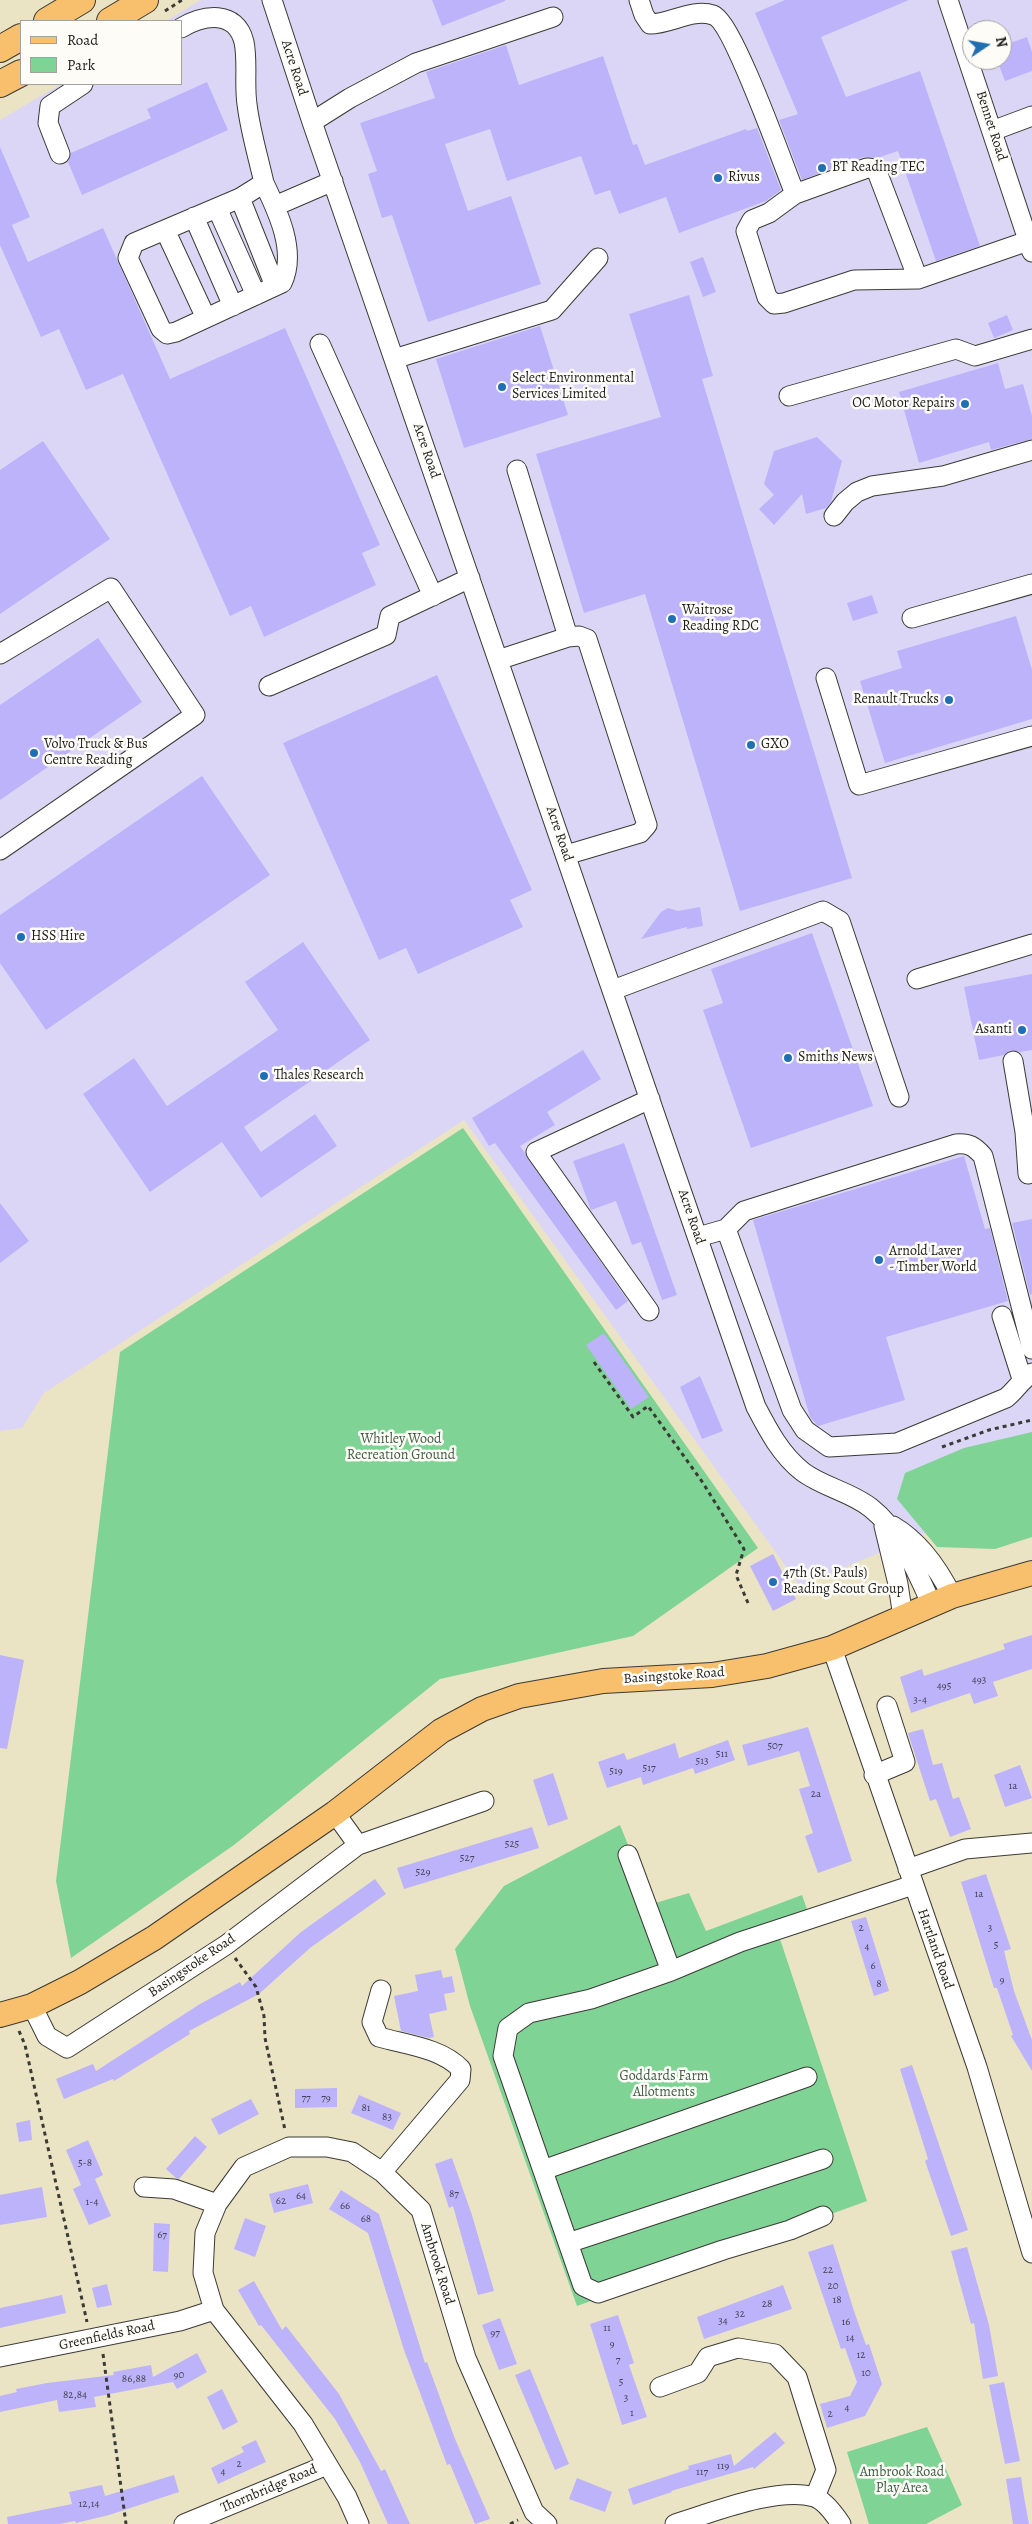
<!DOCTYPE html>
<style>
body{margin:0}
#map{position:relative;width:1032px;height:2524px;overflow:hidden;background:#eae4c5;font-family:Alegreya,serif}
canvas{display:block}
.legend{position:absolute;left:20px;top:20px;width:162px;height:65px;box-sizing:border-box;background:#fdfcf7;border:1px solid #a3a29f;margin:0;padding:6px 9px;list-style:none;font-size:15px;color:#1c1c1c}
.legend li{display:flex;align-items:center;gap:10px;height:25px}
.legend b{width:25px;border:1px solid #a3a29f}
.north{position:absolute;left:962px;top:20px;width:50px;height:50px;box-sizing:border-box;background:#fdfcf7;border:1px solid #a3a29f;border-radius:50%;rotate:78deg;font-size:14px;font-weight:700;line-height:20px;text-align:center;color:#1c1c1c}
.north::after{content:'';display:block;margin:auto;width:18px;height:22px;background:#1f6fb2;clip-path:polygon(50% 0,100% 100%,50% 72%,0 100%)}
</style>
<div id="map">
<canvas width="1032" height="2524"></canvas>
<ul class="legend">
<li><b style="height:6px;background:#f8bf6c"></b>Road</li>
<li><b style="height:14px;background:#7fd395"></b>Park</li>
</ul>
<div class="north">N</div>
</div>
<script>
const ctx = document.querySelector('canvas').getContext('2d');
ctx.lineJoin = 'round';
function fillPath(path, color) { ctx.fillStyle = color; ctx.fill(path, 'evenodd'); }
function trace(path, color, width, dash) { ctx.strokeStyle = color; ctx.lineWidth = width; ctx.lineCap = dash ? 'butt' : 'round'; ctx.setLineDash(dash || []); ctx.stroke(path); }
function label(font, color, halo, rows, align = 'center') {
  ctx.font = font + ' Alegreya,serif'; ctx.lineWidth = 5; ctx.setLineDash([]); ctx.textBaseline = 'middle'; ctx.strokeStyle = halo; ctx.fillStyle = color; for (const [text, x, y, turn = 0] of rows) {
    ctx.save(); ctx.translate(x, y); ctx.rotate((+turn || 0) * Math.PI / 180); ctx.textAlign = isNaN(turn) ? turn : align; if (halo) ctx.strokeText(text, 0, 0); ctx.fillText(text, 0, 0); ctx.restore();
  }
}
const built = new Path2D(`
 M 201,0 L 1032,0 L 1032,1489 L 800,1586 L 464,1120 L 44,1393 L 22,1428 L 0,1431 L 0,120 L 61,84 L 181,84 L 181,21 L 166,21 ZM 972,30 L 1002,30 L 1002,60 L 972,60 Z`);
const green = new Path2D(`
 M 463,1128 L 758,1548 L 633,1636 L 440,1679 L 234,1845 L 71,1958 L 56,1881 L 120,1352 Z
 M 1032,1432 L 1032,1537 L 995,1549 L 937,1547 L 897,1499 L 905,1473 L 964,1448 Z
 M 620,1825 L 652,1904 L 689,1893 L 706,1931 L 802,1895 L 812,1924 L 780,1939 L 867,2201 L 577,2306 L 470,2006 L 455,1949 L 504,1886 Z
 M 927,2427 L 962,2505 L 926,2524 L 869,2524 L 847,2452 Z`);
const building = new Path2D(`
 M 432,0 L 505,0 L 505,1 L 442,26 Z
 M 785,0 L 909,0 L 821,37 L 846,97 L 920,71 L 980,246 L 936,261 L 898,151 L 877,158 L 863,157 L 802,180 L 779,120 L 798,114 L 755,13 Z
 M 1027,37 L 1032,52 L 1032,71 L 1005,81 L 997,60 L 1002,60 L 1002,46 Z
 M 506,45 L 519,85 L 603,56 L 633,145 L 637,144 L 645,165 L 746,129 L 747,131 L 757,128 L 781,190 L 766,201 L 679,233 L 666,197 L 619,214 L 610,190 L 595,195 L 581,156 L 507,181 L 490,129 L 445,144 L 468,211 L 511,196 L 541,284 L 428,322 L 392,215 L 382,218 L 368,174 L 377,171 L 360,123 L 435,98 L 426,72 Z
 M 207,82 L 228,130 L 82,195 L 68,162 L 71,153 L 151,118 L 147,109 Z
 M 0,147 L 30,217 L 12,225 L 28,262 L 103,228 L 170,379 L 285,328 L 380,545 L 362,553 L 376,585 L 264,637 L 251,606 L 230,616 L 123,374 L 86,390 L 59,329 L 41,337 L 0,245 Z
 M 703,257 L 716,292 L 703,297 L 690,262 Z
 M 689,295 L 713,376 L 702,379 L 852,878 L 740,911 L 645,594 L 584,613 L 536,454 L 661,417 L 629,314 Z
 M 1007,315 L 1013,330 L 994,338 L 988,323 Z
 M 540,326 L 568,415 L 464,448 L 436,359 Z
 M 998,363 L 1005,389 L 1023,384 L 1032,416 L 1032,439 L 991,450 L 989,442 L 919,463 L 899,392 Z
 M 817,437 L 842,461 L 831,502 L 826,508 L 806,514 L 802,494 L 774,525 L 759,509 L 774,495 L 764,484 L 774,451 Z
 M 43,441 L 110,539 L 0,614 L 0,470 Z
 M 872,595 L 878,613 L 853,621 L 847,603 Z
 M 1016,616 L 1032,670 L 1032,719 L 885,763 L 860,681 L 902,668 L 897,651 Z
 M 98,638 L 142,702 L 0,800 L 0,705 Z
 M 437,675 L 532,890 L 510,900 L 523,927 L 418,974 L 406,948 L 379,960 L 283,743 Z
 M 202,776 L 270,875 L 46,1030 L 0,963 L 0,915 Z
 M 700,907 L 703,926 L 687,929 L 687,927 L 641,939 L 661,912 L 668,908 L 678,911 Z
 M 812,933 L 873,1106 L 751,1148 L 703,1010 L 723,1003 L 711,969 Z
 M 303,942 L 370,1040 L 244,1127 L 261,1152 L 315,1114 L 337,1146 L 261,1198 L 222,1142 L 150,1192 L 83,1094 L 134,1058 L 167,1106 L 278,1030 L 245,982 Z
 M 1032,974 L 1032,1050 L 1020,1052 L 1011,1050 L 1004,1055 L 979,1060 L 964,987 Z
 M 583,1050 L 601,1079 L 547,1112 L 555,1125 L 520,1146 L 628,1301 L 616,1310 L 495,1143 L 489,1146 L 472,1118 Z
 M 624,1143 L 677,1295 L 662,1300 L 641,1242 L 632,1245 L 616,1201 L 591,1210 L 573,1161 Z
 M 964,1156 L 985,1229 L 990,1228 L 1008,1301 L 886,1337 L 905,1400 L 818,1426 L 810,1417 L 753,1220 Z
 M 0,1203 L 29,1241 L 0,1263 Z
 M 1032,1219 L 1032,1294 L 1030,1295 L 1012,1223 Z
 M 604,1333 L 649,1397 L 631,1409 L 586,1345 Z
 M 700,1376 L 723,1431 L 702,1439 L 680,1387 Z
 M 773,1554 L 796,1599 L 773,1611 L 750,1566 Z
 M 1032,1635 L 1032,1669 L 993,1682 L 998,1696 L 974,1704 L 970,1693 L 911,1713 L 900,1677 L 922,1669 L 924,1676 L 1005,1649 L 1003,1644 Z
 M 0,1655 L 24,1660 L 7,1749 L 0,1748 Z
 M 808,1727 L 852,1861 L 818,1873 L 805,1836 L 813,1833 L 799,1789 L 810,1786 L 799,1751 L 748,1766 L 742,1745 Z
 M 923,1729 L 933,1765 L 942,1763 L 953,1799 L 959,1797 L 971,1829 L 950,1837 L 936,1799 L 930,1801 L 908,1733 Z
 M 728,1740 L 735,1760 L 695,1774 L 693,1768 L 643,1785 L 641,1777 L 607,1788 L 598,1762 L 624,1753 L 627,1760 L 675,1743 L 679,1758 Z
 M 1020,1765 L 1032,1798 L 1005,1807 L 994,1775 Z
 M 553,1773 L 568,1819 L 548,1826 L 533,1780 Z
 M 532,1827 L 539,1848 L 404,1889 L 397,1868 Z
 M 986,1874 L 1011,1949 L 1004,1951 L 1014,1991 L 1032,2040 L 1032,2071 L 1011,2036 L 1013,2035 L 997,1988 L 994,1988 L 961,1882 Z
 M 375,1879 L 386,1894 L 310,1948 L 259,1994 L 189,2031 L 190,2034 L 114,2081 L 113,2079 L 64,2099 L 56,2079 L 93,2064 L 96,2071 L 200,2004 L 240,1982 L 242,1986 L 301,1932 Z
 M 866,1917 L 889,1991 L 874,1996 L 851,1921 Z
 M 441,1970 L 443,1978 L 452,1976 L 455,1992 L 444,1994 L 447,2010 L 429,2014 L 434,2037 L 429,2038 L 401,2031 L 394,1996 L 418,1991 L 415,1975 Z
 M 912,2065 L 968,2230 L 951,2236 L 925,2161 L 928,2159 L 900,2069 Z
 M 337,2088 L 337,2107 L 295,2108 L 295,2089 Z
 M 359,2095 L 401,2113 L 393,2130 L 351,2113 Z
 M 251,2099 L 259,2114 L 219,2135 L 211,2119 Z
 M 30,2120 L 32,2140 L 19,2142 L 16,2123 Z
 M 195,2136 L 207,2147 L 179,2179 L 176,2178 L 166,2169 Z
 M 88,2140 L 103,2175 L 95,2179 L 111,2216 L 89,2225 L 73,2189 L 81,2185 L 66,2150 Z
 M 452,2158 L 472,2215 L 494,2291 L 478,2295 L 453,2206 L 449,2208 L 435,2164 Z
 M 308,2184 L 313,2203 L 274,2213 L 269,2194 Z
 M 42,2187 L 47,2217 L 0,2225 L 0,2195 Z
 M 341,2190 L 379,2214 L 425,2363 L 427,2362 L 455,2439 L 490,2519 L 475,2524 L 450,2464 L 447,2465 L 404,2350 L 368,2233 L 329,2209 Z
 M 245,2218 L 266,2226 L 255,2257 L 234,2249 Z
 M 154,2223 L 170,2224 L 168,2272 L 153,2271 Z
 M 833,2244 L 854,2311 L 866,2345 L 869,2344 L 882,2384 L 865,2416 L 827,2428 L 820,2404 L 850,2396 L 857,2382 L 845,2348 L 841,2349 L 808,2252 Z
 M 967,2247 L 989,2325 L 998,2376 L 983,2379 L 974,2323 L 971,2324 L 951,2251 Z
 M 254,2281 L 282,2330 L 286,2326 L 339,2394 L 381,2471 L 385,2469 L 410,2524 L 388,2524 L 360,2462 L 335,2419 L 261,2325 L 259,2326 L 238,2290 Z
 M 107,2284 L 112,2305 L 97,2308 L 92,2288 Z
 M 783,2285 L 792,2309 L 704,2339 L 697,2317 Z
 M 62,2295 L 66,2313 L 0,2328 L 0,2308 Z
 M 618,2315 L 634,2363 L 629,2365 L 647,2417 L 622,2425 L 590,2324 Z
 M 500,2318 L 517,2364 L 499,2370 L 482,2325 Z
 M 197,2353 L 207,2372 L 177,2389 L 173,2382 L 94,2397 L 96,2407 L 59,2412 L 57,2400 L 0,2412 L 0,2396 L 17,2392 L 16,2389 L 47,2383 L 114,2375 L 113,2372 L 151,2365 L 153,2377 Z
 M 530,2369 L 569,2464 L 555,2470 L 515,2375 Z
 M 1004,2382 L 1020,2461 L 1005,2464 L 989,2385 Z
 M 222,2389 L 238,2422 L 223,2430 L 207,2397 Z
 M 775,2432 L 785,2443 L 754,2469 L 753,2467 L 671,2491 L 672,2492 L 633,2505 L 628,2489 L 689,2469 L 688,2466 L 731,2454 L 734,2466 Z
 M 256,2440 L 266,2462 L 218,2484 L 211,2468 L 244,2452 L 241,2447 Z
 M 174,2475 L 179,2492 L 109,2515 L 76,2523 L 75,2521 L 59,2524 L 8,2524 L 7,2517 L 72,2504 L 69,2492 L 102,2485 L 105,2496 Z
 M 1021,2477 L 1024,2497 L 1029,2524 L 1013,2524 L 1006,2479 Z
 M 577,2478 L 612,2492 L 605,2512 L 569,2499 Z`);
const path = new Path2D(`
 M 165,11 L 182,0
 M 594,1362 L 633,1417 L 648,1406 L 703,1483 L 744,1549 L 736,1575 L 748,1603
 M 942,1447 L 989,1430 L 1032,1420
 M 235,1958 L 256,1987 L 264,2016 L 265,2038 L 285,2130
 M 19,2031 L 25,2045 L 87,2322
 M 103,2354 L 126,2524
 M 510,2524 L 518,2520`);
const minor = new Path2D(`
 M 272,0 L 312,122 L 756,1407 C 768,1430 781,1455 803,1472 C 823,1487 851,1492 871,1508 C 901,1532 916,1571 932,1605
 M 639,0 L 644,15 L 650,24 C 671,24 692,8 713,15 C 733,22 784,167 795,194
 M 948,0 L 1032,252
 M 181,28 C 203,15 236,9 244,42 C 248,61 244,84 247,104 C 250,130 258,156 264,183 C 278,212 297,252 282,283 L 176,332 L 167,334 L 161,329 L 128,258 L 134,243 L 240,198 L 264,183
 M 312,122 L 350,98 L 416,63 L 553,17
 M 992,131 L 1032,116
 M 60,154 L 48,123 L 50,106 L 83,84
 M 240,198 L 275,286
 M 275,206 L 333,181
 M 217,208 L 256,295
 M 194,217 L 233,306
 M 165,230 L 206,318
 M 918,279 L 876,169 L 867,168 L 795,194 L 769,213 L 752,220 L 746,231 L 767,297 L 774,304 L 784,303 L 854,280 L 918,279 L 1028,241
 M 320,344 L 433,596
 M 394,359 L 552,310 L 598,258
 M 789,396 L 956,349 L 975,356 L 1032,339
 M 517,470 L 568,637
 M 834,516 L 845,502 L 857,492 L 872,486 L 943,476 L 1032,450
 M 912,618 L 1032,584
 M 0,654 L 111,588 L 195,715 L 0,850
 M 498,660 L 568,637 L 579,636 L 587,639 L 647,825 L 640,833 L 566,855
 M 826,678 L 859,785 L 1032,736
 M 269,686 L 386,635 L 390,616 L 470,578
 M 917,979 L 1032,944
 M 613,990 L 823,911 L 840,921 L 899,1097
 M 1013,1061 L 1025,1132 L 1028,1174
 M 726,1229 L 792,1410 L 805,1430 L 829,1447 L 897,1443 L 1006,1398 C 1016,1390 1021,1380 1032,1373
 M 698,1237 L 726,1229 L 744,1211 L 956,1144 C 969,1143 974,1146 983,1156 L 1032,1349
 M 649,1311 L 536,1152 L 650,1099
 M 1002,1316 L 1022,1379
 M 884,1526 L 898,1584 L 903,1617
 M 893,1526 C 920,1542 938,1568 952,1596
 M 832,1648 L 977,2067 L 1032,2253
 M 874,1775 L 905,1762 L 887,1706
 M 335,1813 L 358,1845
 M 628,1855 L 671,1971
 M 908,1869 L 965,1849 L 1032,1843
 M 381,1990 L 372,2022 L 379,2037 C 407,2045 441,2048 461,2069 L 460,2080 L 382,2172
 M 32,2006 L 47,2036 L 67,2048 L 226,1945 L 358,1845 L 484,1801
 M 543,2170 L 807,2077
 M 144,2187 L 174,2189 L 217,2204
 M 823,2216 L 790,2230 L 723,2250 L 598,2293 L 583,2286 L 503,2056 L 508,2028 L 529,2013 L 591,1999 L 671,1971 L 740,1942 L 913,1885
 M 568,2243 L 823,2159
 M 0,2357 L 180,2321 L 214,2310
 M 660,2387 L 698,2373 L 708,2357 L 738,2348 L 775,2354 L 797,2377 L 826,2470 L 815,2497
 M 184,2524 L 327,2465
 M 359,2524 L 347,2497 L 303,2424 L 214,2310 L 203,2273 L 205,2233 L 217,2204 L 244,2167 L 289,2147 L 327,2147 L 352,2152 L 382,2172 L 421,2210 L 466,2358 L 534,2512 L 547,2524
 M 675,2524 C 711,2513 778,2486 814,2497 C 824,2500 835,2515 841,2524`);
const major = new Path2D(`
 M 0,2015 L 32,2006 L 80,1982 L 154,1938 L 335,1813 L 441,1731 L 482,1709 L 519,1696 L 603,1681 L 712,1675 L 767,1666 L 832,1648 L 952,1596 L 1032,1573`);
const highway = new Path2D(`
 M 47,21 L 82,0
 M 110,21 L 145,0
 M 0,49 L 21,37
 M 0,84 L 21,73`);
const markers = [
 [822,168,5,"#1f6fb2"],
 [718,178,5,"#1f6fb2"],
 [502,387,5,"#1f6fb2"],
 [965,404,5,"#1f6fb2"],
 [672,619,5,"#1f6fb2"],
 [949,700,5,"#1f6fb2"],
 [751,745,5,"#1f6fb2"],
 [34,753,5,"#1f6fb2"],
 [21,937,5,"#1f6fb2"],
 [1022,1030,5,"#1f6fb2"],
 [788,1058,5,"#1f6fb2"],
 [264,1076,5,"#1f6fb2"],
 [879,1260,5,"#1f6fb2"],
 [773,1582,5,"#1f6fb2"]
];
const numberNames = [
 ["493",979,1680],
 ["495",944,1686],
 ["3-4",920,1700],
 ["507",775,1746],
 ["511",722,1754],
 ["513",702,1761],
 ["517",649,1768],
 ["519",616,1771],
 ["1a",1013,1786],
 ["2a",816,1794],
 ["525",512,1844],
 ["527",467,1858],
 ["529",423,1872],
 ["1a",979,1894],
 ["2",861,1928],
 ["3",990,1928],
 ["5",996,1945],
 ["4",867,1947],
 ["6",873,1966],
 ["9",1002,1980],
 ["8",879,1984],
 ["77",306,2098],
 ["79",326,2098],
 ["81",366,2108],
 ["83",387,2117],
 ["5-8",85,2163],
 ["87",454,2194],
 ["64",301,2196],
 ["62",281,2201],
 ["1-4",92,2202],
 ["66",345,2206],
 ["68",366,2219],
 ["67",162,2235],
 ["22",828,2270],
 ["20",833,2286],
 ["18",837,2300],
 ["28",767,2304],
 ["32",740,2314],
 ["34",723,2321],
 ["16",846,2322],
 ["11",607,2328],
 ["97",495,2333],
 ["14",850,2338],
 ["9",612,2344],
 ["12",861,2355],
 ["7",618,2360],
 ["10",866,2373],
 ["90",179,2375],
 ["86,88",134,2379],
 ["5",621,2382],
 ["82,84",75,2395],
 ["3",626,2398],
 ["4",847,2408],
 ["1",632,2413],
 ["2",830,2414],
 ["2",239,2464],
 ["119",723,2466],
 ["4",223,2472],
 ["117",702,2472],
 ["12,14",89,2504]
];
const streetNames = [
 ["Acre Road",294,68,72],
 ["Bennet Road",991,126,72],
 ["Acre Road",426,451,71],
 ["Acre Road",559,834,71],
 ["Acre Road",691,1217,71],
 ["Basingstoke Road",674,1676,-4],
 ["Hartland Road",935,1949,71],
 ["Basingstoke Road",192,1966,-34],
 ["Ambrook Road",437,2264,73],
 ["Greenfields Road",107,2336,-12],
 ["Thornbridge Road",269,2489,-23]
];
const poiNames = [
 ["BT Reading TEC",832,168],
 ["Rivus",728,178],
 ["Select Environmental",512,379],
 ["Services Limited",512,395],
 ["OC Motor Repairs",955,404,"right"],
 ["Waitrose",682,611],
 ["Reading RDC",682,627],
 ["Renault Trucks",939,700,"right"],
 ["Volvo Truck & Bus",44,745],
 ["Centre Reading",44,761],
 ["GXO",761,745],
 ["HSS Hire",31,937],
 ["Asanti",1012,1030,"right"],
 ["Smiths News",798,1058],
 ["Thales Research",274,1076],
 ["Arnold Laver",889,1252],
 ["- Timber World",889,1268],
 ["47th (St. Pauls)",783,1574],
 ["Reading Scout Group",783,1590]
];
const parkNames = [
 ["Whitley Wood",401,1440],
 ["Recreation Ground",401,1456],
 ["Goddards Farm",664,2077],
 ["Allotments",664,2093],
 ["Ambrook Road",902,2473],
 ["Play Area",902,2489]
];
fillPath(built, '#dcd6f6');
fillPath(green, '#7fd395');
fillPath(building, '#bdb3fb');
trace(minor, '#3b3a35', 21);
trace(major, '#3b3a35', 26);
trace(highway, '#3b3a35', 28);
trace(path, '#3b3a35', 3, [4, 4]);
trace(minor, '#fff', 19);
trace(major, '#f8bf6c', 24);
trace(highway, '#f8bf6c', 26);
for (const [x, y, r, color] of markers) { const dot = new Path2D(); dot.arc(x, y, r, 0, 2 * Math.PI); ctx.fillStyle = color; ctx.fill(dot); trace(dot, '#fdfcf7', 2); }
label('11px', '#444254', null, numberNames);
label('14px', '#1c1c1c', '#fdfcf7', streetNames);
label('14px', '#1c1c1c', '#fdfcf7', poiNames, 'left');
label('14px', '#3f5c46', '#fdfcf7', parkNames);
</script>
